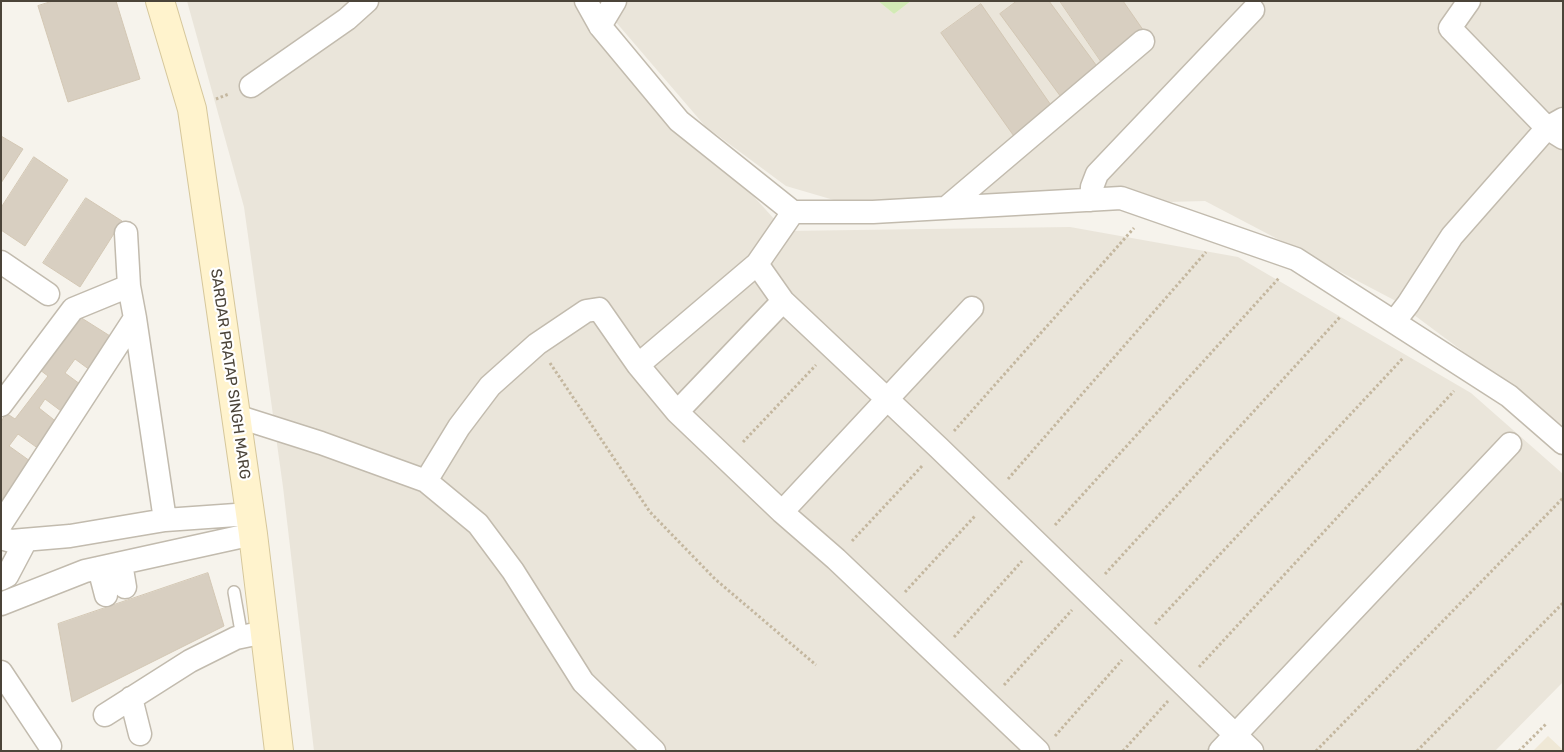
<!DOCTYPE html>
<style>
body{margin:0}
#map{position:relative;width:1564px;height:752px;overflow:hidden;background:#f6f3ec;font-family:Rubik,sans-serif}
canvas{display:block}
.frame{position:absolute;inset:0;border:2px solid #4b4439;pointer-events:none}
</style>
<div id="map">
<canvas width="1564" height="752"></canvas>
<div class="frame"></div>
</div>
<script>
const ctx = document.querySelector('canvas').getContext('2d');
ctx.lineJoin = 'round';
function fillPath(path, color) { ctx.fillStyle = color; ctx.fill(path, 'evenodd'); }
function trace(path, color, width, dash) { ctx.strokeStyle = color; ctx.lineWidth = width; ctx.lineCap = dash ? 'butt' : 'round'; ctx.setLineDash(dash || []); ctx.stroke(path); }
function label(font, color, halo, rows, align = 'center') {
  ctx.font = font + ' Rubik,sans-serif'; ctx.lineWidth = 4.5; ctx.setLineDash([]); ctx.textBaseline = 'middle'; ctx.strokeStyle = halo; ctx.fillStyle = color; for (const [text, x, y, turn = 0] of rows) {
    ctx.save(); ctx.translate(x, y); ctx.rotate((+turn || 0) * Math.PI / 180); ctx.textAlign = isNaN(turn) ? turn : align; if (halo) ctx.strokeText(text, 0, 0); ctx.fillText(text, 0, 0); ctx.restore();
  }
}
const residential = new Path2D(`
 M 187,1 L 577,1 L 785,231 L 1070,227 L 1238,257 L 1471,393 L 1563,474 L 1563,682 L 1495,751 L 314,751 L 283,487 L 244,207 Z
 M 628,1 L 878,1 L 894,14 L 911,1 L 1563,1 L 1563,426 L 1394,300 L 1205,201 L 868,210 L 786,186 L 705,126 L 615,21 Z`);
const education = new Path2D(`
 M 1548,736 L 1563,750 L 1563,751 L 1533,751 Z`);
const green = new Path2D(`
 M 878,1 L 911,1 L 894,14 Z`);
const building = new Path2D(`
 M 53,1 L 116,1 L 140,79 L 68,102 L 38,6 Z
 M 1017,1 L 1049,1 L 1099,69 L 1061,97 L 1000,14 Z
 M 1060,1 L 1123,1 L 1148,37 L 1105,67 Z
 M 981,4 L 1055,111 L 1016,139 L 941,33 Z
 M 1,136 L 23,149 L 1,183 Z
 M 34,157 L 68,180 L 25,246 L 1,230 L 1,208 Z
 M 86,198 L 122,221 L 80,287 L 43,263 Z
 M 80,317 L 118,341 L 94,373 L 75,359 L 65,373 L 84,387 L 65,414 L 45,399 L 39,408 L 58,423 L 39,449 L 18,434 L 9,446 L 30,461 L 1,501 L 1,422 L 6,413 L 15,419 L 48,376 L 40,370 Z
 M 208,573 L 224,626 L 72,702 L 58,624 Z`);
const path = new Path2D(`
 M 216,99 L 229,94
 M 550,363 L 650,512 L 715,579 L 816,665
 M 954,431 L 1134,228
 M 743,442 L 816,365
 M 1008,479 L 1206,252
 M 1055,525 L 1279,278
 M 852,541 L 923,465
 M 1105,574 L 1340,317
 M 905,592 L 975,516
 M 1155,624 L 1403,358
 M 954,637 L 1022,561
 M 1199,667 L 1454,391
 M 1004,685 L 1072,610
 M 1055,736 L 1122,660
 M 1123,751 L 1168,701
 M 1316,751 L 1563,498
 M 1417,751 L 1563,603
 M 1519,751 L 1546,724`);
const service = new Path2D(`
 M 234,592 L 242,637`);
const minor = new Path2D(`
 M 586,1 L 600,26 L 679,121 L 793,212
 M 1469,1 L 1450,28 L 1547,128 L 1563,138
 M 600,26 L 615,1
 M 251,86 L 347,19 L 367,1
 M 1091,200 L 1092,187 L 1097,174 L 1253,10
 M 946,208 L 1143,41
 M 793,212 L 873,212 L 1121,198 L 1296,259 L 1509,396 L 1563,443
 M 1,262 L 48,294
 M 757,264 L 783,301 L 939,448 L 1252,751
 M 135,318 L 165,520 L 250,514
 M 1394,322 L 1408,304 L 1452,236 L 1547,128 L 1563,119
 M 638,365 L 757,264 L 793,212
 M 1,405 L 73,309 L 129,286 L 126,233
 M 677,412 L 783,301
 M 236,416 L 321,443 L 426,481 L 478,524 L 513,571 L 583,682 L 654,751
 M 426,481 L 459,427 L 490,386 L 537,344 L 586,311 L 599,309 L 638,365 L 677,412 L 782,512 L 836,559 L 1038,751
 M 782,512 L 972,308
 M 1,524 L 135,318 L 129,286
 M 1,538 L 11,541 L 70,536 L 165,520
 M 121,563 L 125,587
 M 99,568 L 106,595
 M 1,579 L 7,576 L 26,540
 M 1,604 L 85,571 L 253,534
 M 1,672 L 50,746
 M 131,698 L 140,734
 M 105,715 L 190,661 L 236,638 L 265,632
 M 1220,751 L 1510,444`);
const secondary = new Path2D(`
 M 160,1 L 192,109 L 253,534 L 279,751`);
const streetNames = [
 ["SARDAR PRATAP SINGH MARG",230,374,82]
];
fillPath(residential, '#eae5da');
fillPath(education, '#efe8d6');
fillPath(green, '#d2eab5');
fillPath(building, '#d8cfc1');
trace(building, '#d3c7b4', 1);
trace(service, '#c2bbae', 14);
trace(minor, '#c2bbae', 25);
trace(secondary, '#d6c79b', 30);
trace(path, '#c4b79f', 3, [2.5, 2.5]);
trace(service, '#fff', 11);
trace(minor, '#fff', 22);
trace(secondary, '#fff3cd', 28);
label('15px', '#4b4439', '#fff', streetNames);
</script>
